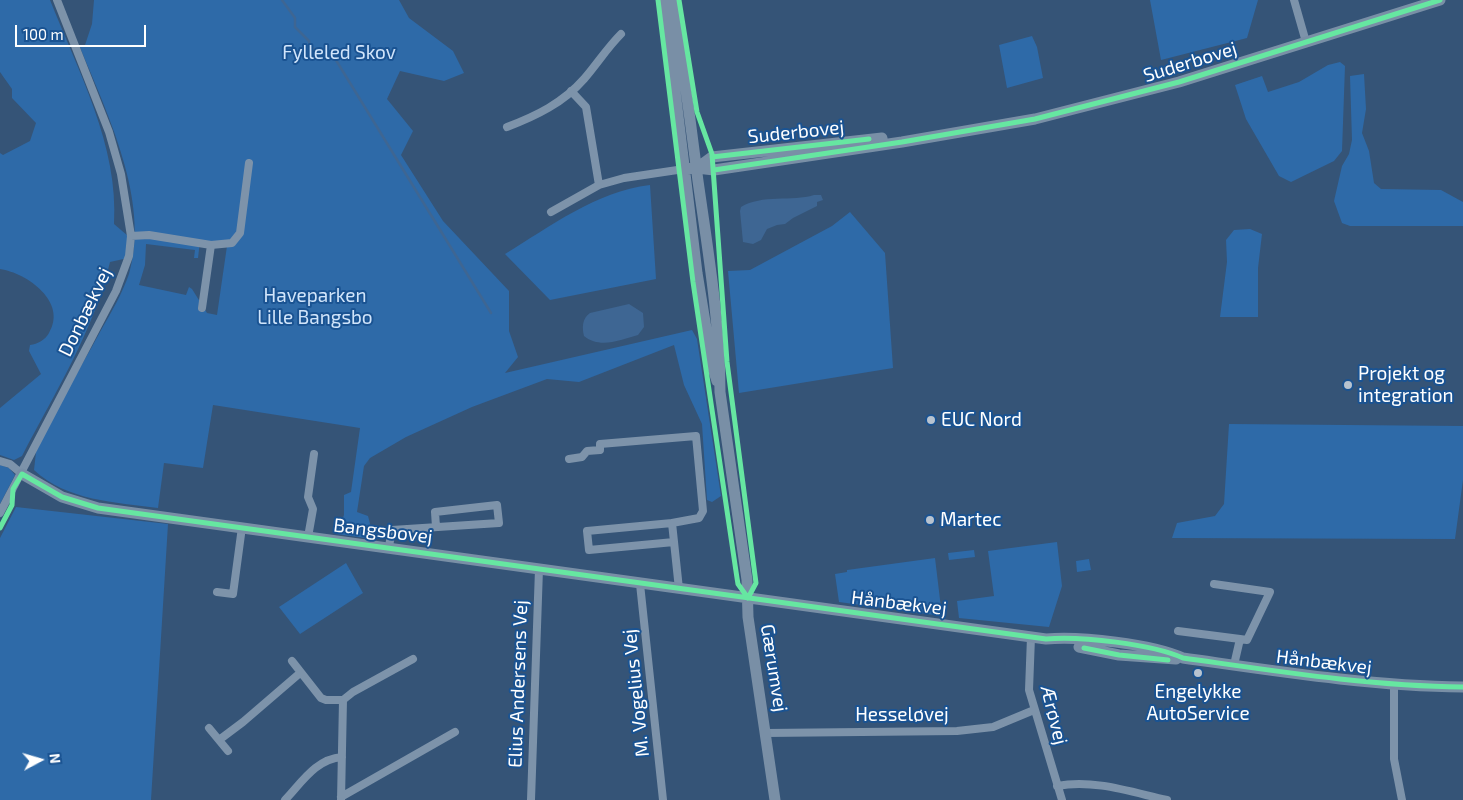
<!DOCTYPE html>
<meta charset="utf-8">
<style>
body{margin:0}
#map{position:relative;width:1463px;height:800px;overflow:hidden;background:#355477;font-family:"Exo 2",sans-serif}
canvas{display:block}
.north{position:absolute;left:15px;top:735px;width:50px;height:50px;-webkit-text-stroke:4px #1a5392;paint-order:stroke;rotate:84deg;font-size:14px;font-weight:700;line-height:20px;text-align:center;color:#fff}
.north::after{content:'';display:block;margin:auto;width:18px;height:22px;background:#fff;clip-path:polygon(50% 0,100% 100%,50% 72%,0 100%)}
.scale{position:absolute;left:15px;top:25px;width:131px;height:22px;box-sizing:border-box;border:2px solid #fff;border-top:0;padding-left:6px;font-size:15px;line-height:18px;white-space:nowrap;color:#fff;-webkit-text-stroke:4px #1a5392;paint-order:stroke}
</style>
<div id="map">
<canvas width="1463" height="800"></canvas>
<div class="north">N</div>
<div class="scale">100 m</div>
</div>
<script>
const ctx = document.querySelector('canvas').getContext('2d');
ctx.lineJoin = 'round';
function fillPath(path, color) { ctx.fillStyle = color; ctx.fill(path, 'evenodd'); }
function trace(path, color, width, dash) { ctx.strokeStyle = color; ctx.lineWidth = width; ctx.lineCap = dash ? 'butt' : 'round'; ctx.setLineDash(dash || []); ctx.stroke(path); }
function label(font, color, halo, rows, align = 'center') {
  ctx.font = font + ' "Exo 2",sans-serif'; ctx.lineWidth = 4; ctx.setLineDash([]); ctx.textBaseline = 'middle'; ctx.strokeStyle = halo; ctx.fillStyle = color; for (const [text, x, y, turn = 0] of rows) {
    ctx.save(); ctx.translate(x, y); ctx.rotate((+turn || 0) * Math.PI / 180); ctx.textAlign = isNaN(turn) ? turn : align; if (halo) ctx.strokeText(text, 0, 0); ctx.fillText(text, 0, 0); ctx.restore();
  }
}
const green = new Path2D(`
 M 0,0 L 50,0 C 78,71 119,146 114,224 L 128,236 L 128,258 L 110,262 C 94,331 54,394 22,456 L 14,460 L 0,455 L 0,408 L 41,374 L 29,351 L 30,345 C 38,344 45,340 49,333 C 68,302 27,273 0,269 L 0,153 L 3,155 L 30,141 L 36,123 L 12,98 L 12,89 L 0,72 Z
 M 94,0 L 399,0 L 409,18 L 453,51 L 464,73 L 444,81 L 400,71 L 387,99 L 413,131 L 401,155 L 443,221 L 509,291 L 509,331 L 518,357 L 505,373 L 692,330 L 697,339 L 721,496 L 712,502 L 707,500 L 702,424 L 684,385 L 674,345 L 579,382 L 547,379 L 472,407 L 406,437 L 370,458 L 364,466 L 357,512 L 368,516 L 372,531 L 365,538 L 337,534 L 344,515 L 344,495 L 351,492 L 360,428 L 213,405 L 203,468 L 164,463 L 158,508 C 115,502 67,501 34,470 L 36,452 C 54,410 79,371 100,332 C 111,313 122,294 129,274 C 151,201 106,111 79,45 L 85,45 L 92,24 ZM 200,241 L 227,246 L 217,315 L 207,313 L 192,289 L 189,287 L 186,295 L 139,285 L 145,265 L 146,244 L 195,250 L 194,258 L 198,258 Z
 M 1150,0 L 1258,0 L 1247,38 L 1161,60 Z
 M 1032,36 L 1037,47 L 1043,78 L 1007,88 L 999,45 Z
 M 1340,62 L 1345,66 L 1342,151 L 1334,161 L 1291,182 L 1279,176 L 1246,119 L 1235,85 L 1262,76 L 1268,92 L 1299,82 L 1328,65 Z
 M 1364,74 L 1366,109 L 1362,133 L 1369,151 L 1374,183 L 1381,189 L 1441,190 L 1463,202 L 1463,226 L 1350,226 L 1342,223 L 1334,201 L 1342,166 L 1349,154 L 1352,140 L 1350,76 Z
 M 650,185 L 656,279 L 550,300 L 505,254 C 551,226 595,192 650,185 Z
 M 850,212 L 885,253 L 893,368 L 739,393 L 728,271 L 750,270 L 832,226 Z
 M 1250,229 L 1262,234 L 1258,268 L 1258,317 L 1220,317 L 1227,262 L 1226,240 L 1234,230 Z
 M 1229,424 L 1463,426 L 1463,480 L 1455,539 L 1172,538 L 1177,523 L 1215,516 L 1224,504 Z
 M 0,465 L 9,468 L 15,475 L 0,504 Z
 M 16,507 L 168,524 L 151,800 L 0,800 L 0,538 Z
 M 1057,542 L 1062,586 L 1049,627 L 959,618 L 957,601 L 994,596 L 988,551 Z
 M 974,550 L 975,557 L 949,560 L 948,553 Z
 M 935,558 L 942,616 L 839,602 L 835,574 L 847,572 L 847,570 Z
 M 1089,559 L 1091,570 L 1077,572 L 1076,561 Z
 M 346,563 L 363,593 L 300,634 L 279,607 Z`);
const water = new Path2D(`
 M 814,195 L 821,195 L 823,200 L 817,202 L 817,206 L 793,218 L 785,224 L 777,225 L 767,229 L 761,240 L 753,244 L 743,242 L 740,211 L 741,207 C 762,194 792,202 814,195 Z
 M 629,304 L 643,313 L 644,327 L 638,335 C 620,340 600,349 584,336 C 582,327 582,319 590,313 Z`);
const stream = new Path2D(`
 M 282,0 L 295,18 L 295,27 L 309,41 L 310,48 L 331,52 L 491,313`);
const street = new Path2D(`
 M 1294,0 L 1306,42
 M 571,91 L 586,107 L 599,185
 M 507,127 C 536,116 563,103 584,79 C 597,64 607,48 621,34
 M 551,212 L 599,185 L 624,178 L 684,169
 M 131,236 L 149,235 L 211,245 L 202,308
 M 211,245 L 232,243 L 240,233 L 249,163
 M 569,459 L 582,457 L 587,451 L 600,450 L 600,444 L 696,436 L 703,511 L 699,518 L 672,523 L 679,589
 M 0,461 L 10,464 L 22,474
 M 0,513 L 116,291 L 129,256 L 131,236 L 121,174 L 109,132 L 57,0
 M 672,523 L 587,531 L 589,550 L 674,542
 M 308,537 L 313,509 L 308,497 L 314,454
 M 389,546 L 392,530 L 499,523 L 497,505 L 435,512 L 436,527
 M 640,584 L 663,800
 M 1214,584 L 1270,592 L 1247,640 L 1240,639 L 1234,665
 M 217,592 L 233,594 L 242,527
 M 1178,631 L 1240,639
 M 1031,637 L 1029,690 L 1062,800
 M 292,661 L 321,698 L 326,700 L 343,700 L 341,800
 M 1394,685 L 1394,759 L 1402,800
 M 343,700 L 353,692 L 413,659
 M 209,728 L 228,751
 M 766,733 L 957,731 L 993,727 L 1034,710
 M 219,740 L 243,722 L 300,673
 M 1057,786 C 1094,779 1131,792 1167,800
 M 341,797 L 455,732
 M 285,800 C 302,782 316,759 342,757
 M 531,800 L 539,569`);
const secondary = new Path2D(`
 M 664,0 L 697,273 L 712,365 L 717,381
 M 672,0 C 683,60 690,120 698,181 C 708,251 720,322 720,392 L 747,580 L 748,617 L 775,800
 M 697,168 L 712,157 L 882,138
 M 684,169 L 697,168 L 714,170 L 902,142 L 1035,119 L 1179,82 L 1440,0
 M 22,474 L 62,497 L 98,508 L 1046,639 C 1081,636 1152,644 1183,658 C 1276,671 1369,686 1463,687
 M 1079,647 L 1119,655 L 1176,659`);
const cycleway = new Path2D(`
 M 658,0 L 693,282 L 737,578 L 738,584 L 748,598
 M 679,0 L 697,112 L 712,154 L 727,362 L 756,583 L 748,598
 M 712,157 L 869,139
 M 714,170 L 902,142 L 1035,119 L 1179,82 L 1440,0
 M 0,528 L 12,505 L 13,489 L 22,474 L 62,497 L 98,508 L 1046,639 C 1081,636 1152,644 1183,658 C 1276,671 1369,686 1463,687
 M 1084,648 L 1119,655 L 1168,660`);
const markers = [
 [1348,385,5,"#b8c3cf"],
 [931,420,5,"#b8c3cf"],
 [930,520,5,"#b8c3cf"],
 [1198,673,5,"#b8c3cf"]
];
const parkNames = [
 ["Fylleled Skov",339,53],
 ["Haveparken",315,296],
 ["Lille Bangsbo",315,318]
];
const streetNames = [
 ["Suderbovej",1190,62,-17],
 ["Suderbovej",796,132,-6],
 ["Donbækvej",85,312,-64],
 ["Bangsbovej",383,531,7],
 ["Hånbækvej",899,603,7],
 ["Hånbækvej",1324,662,7],
 ["Gærumvej",774,668,81],
 ["Elius Andersens Vej",518,684,-88],
 ["M. Vogelius Vej",636,693,-96],
 ["Hesseløvej",902,715],
 ["Ærøvej",1054,715,76]
];
const poiNames = [
 ["Projekt og",1358,374],
 ["integration",1358,396],
 ["EUC Nord",941,420],
 ["Martec",940,520],
 ["Engelykke",1198,692,"center"],
 ["AutoService",1198,714,"center"]
];
fillPath(green, '#2e6aa8');
fillPath(water, '#3e6693');
trace(stream, '#3e6693', 2.5);
trace(street, '#7d93aa', 8);
trace(secondary, '#798fa6', 11);
trace(cycleway, '#66e7a1', 5);
for (const [x, y, r, color] of markers) { const dot = new Path2D(); dot.arc(x, y, r, 0, 2 * Math.PI); ctx.fillStyle = color; ctx.fill(dot); trace(dot, '#1a5392', 2); }
label('19px', '#d1e5fb', '#1a5392', parkNames);
label('19px', '#fff', '#1a5392', streetNames);
label('19px', '#fff', '#1a5392', poiNames, 'left');
</script>
